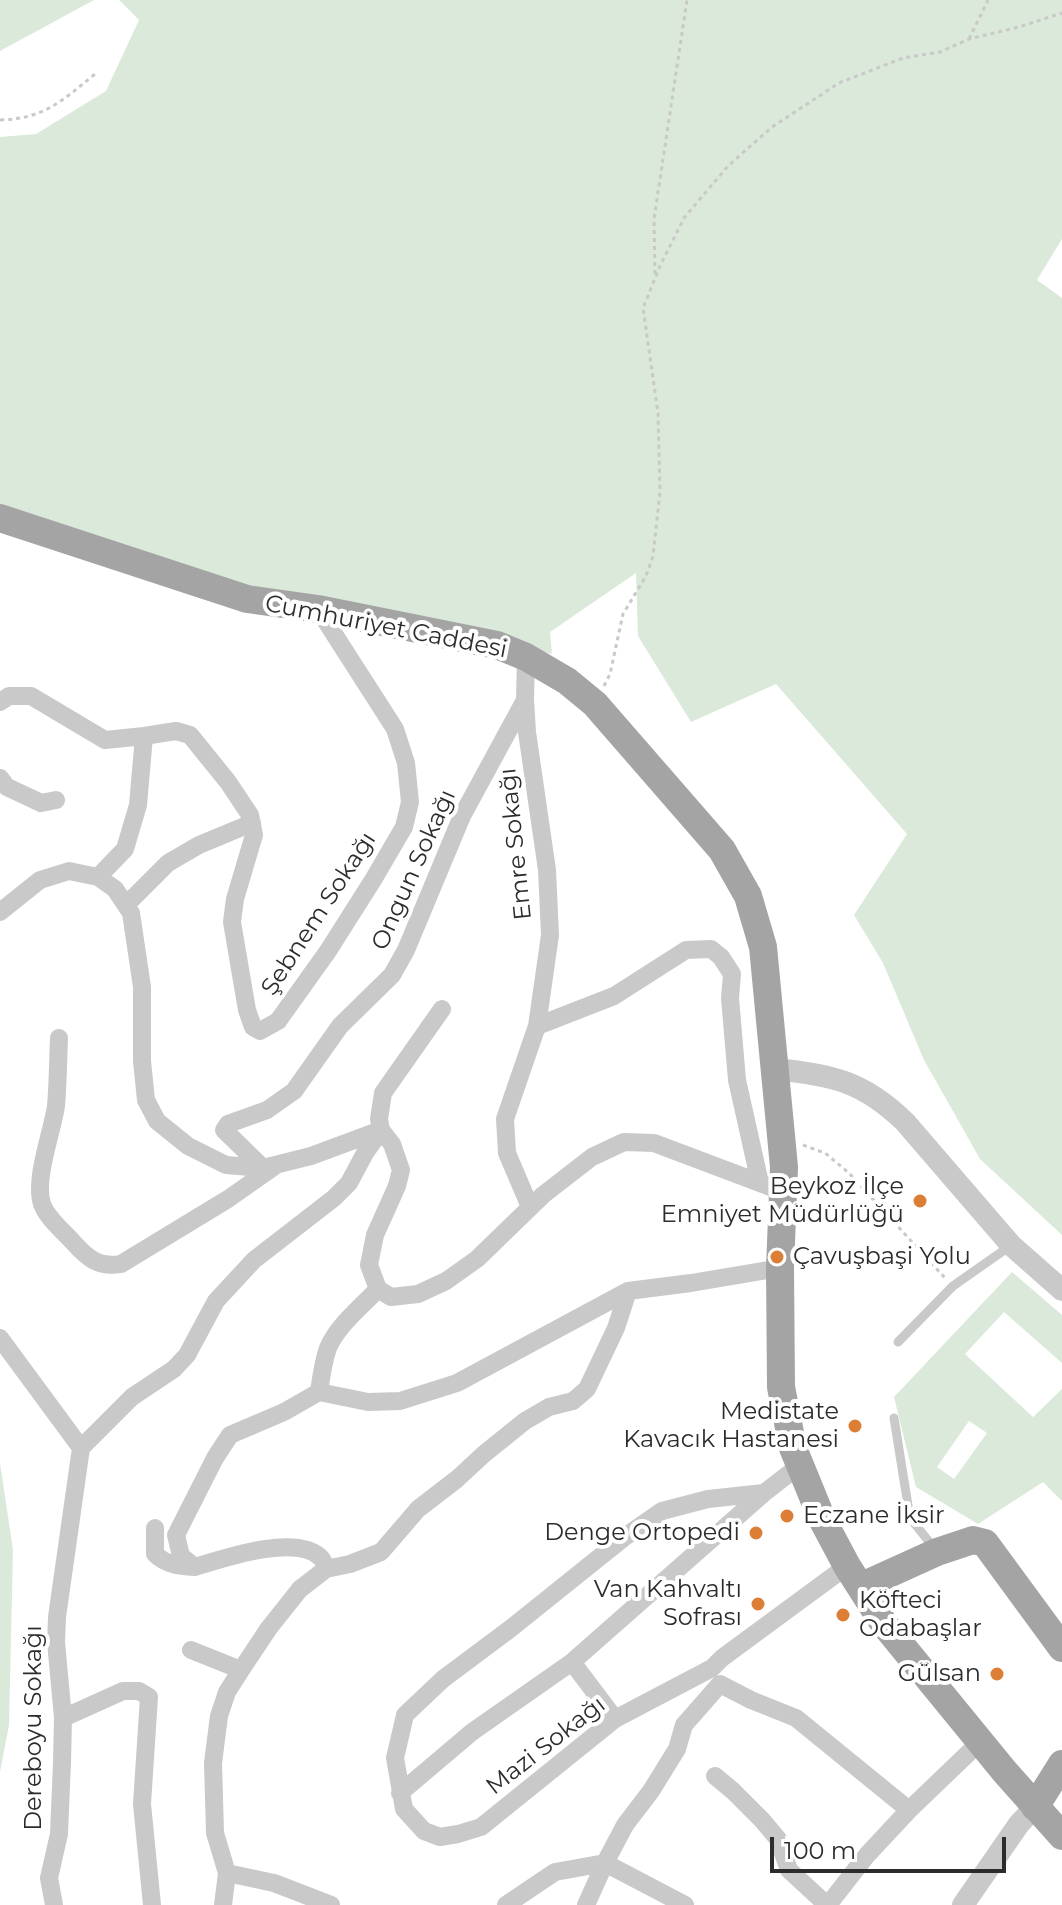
<!DOCTYPE html>
<meta charset="utf-8">
<style>
body{margin:0}
#map{position:relative;width:1062px;height:1905px;overflow:hidden;background:#fff;font-family:Montserrat,sans-serif}
canvas{display:block}
.scale{position:absolute;left:770px;top:1837px;width:236px;height:36px;box-sizing:border-box;border:4px solid #2c2c2c;border-top:0;padding-left:10px;font-size:24px;line-height:28px;white-space:nowrap;color:#2c2c2c;-webkit-text-stroke:6px #fff;paint-order:stroke}
</style>
<div id="map">
<canvas width="1062" height="1905"></canvas>
<div class="scale">100 m</div>
</div>
<script>
const ctx = document.querySelector('canvas').getContext('2d');
ctx.lineJoin = 'round';
function fillPath(path, color) { ctx.fillStyle = color; ctx.fill(path, 'evenodd'); }
function trace(path, color, width, dash) { ctx.strokeStyle = color; ctx.lineWidth = width; ctx.lineCap = dash ? 'butt' : 'round'; ctx.setLineDash(dash || []); ctx.stroke(path); }
function label(font, color, halo, rows, align = 'center') {
  ctx.font = font + ' Montserrat,sans-serif'; ctx.lineWidth = 8; ctx.setLineDash([]); ctx.textBaseline = 'middle'; ctx.strokeStyle = halo; ctx.fillStyle = color; for (const [text, x, y, turn = 0] of rows) {
    ctx.save(); ctx.translate(x, y); ctx.rotate((+turn || 0) * Math.PI / 180); ctx.textAlign = isNaN(turn) ? turn : align; if (halo) ctx.strokeText(text, 0, 0); ctx.fillText(text, 0, 0); ctx.restore();
  }
}
const green = new Path2D(`
 M 0,0 L 94,0 L 0,51 Z
 M 119,0 L 1062,0 L 1062,239 L 1037,280 L 1062,298 L 1062,1235 L 980,1159 L 924,1060 L 883,963 L 854,915 L 907,834 L 776,684 L 691,722 L 638,636 L 636,573 L 550,632 L 552,654 L 373,613 L 242,590 L 0,517 L 0,137 L 36,134 L 106,91 L 139,20 Z
 M 1012,1272 L 1062,1315 L 1062,1363 L 1004,1312 L 965,1354 L 1033,1417 L 1062,1389 L 1062,1501 L 1043,1482 L 978,1524 L 916,1487 L 894,1397 ZM 969,1421 L 987,1433 L 954,1479 L 937,1467 Z
 M 0,1463 L 13,1550 L 9,1725 L 0,1772 Z`);
const path = new Path2D(`
 M 969,39 L 988,0
 M 0,120 C 44,119 63,100 95,74
 M 655,274 L 654,219 L 687,0
 M 604,686 L 610,674 L 623,614 L 646,576 L 653,556 L 660,492 L 658,413 L 643,308 L 660,266 L 684,218 L 728,166 L 772,127 L 839,83 L 903,58 L 940,52 L 969,39 L 1019,27 L 1062,13
 M 803,1145 L 825,1153 L 849,1173 L 945,1278`);
const service = new Path2D(`
 M 898,1342 L 953,1286 L 1010,1246
 M 894,1418 L 910,1518 L 935,1549`);
const minor = new Path2D(`
 M 526,657 L 525,700 L 527,732 L 547,870 L 550,935 L 537,1026 L 505,1119 L 507,1153 L 530,1207
 M 0,702 L 9,696 L 31,696 L 105,740 L 144,736 L 176,731 L 190,735 L 228,782 L 250,815 L 254,835 L 235,899 L 232,922 L 247,1010 L 253,1027 L 260,1031 L 278,1021 L 328,951 L 373,880 L 404,827 L 410,802 L 406,763 L 395,729 L 318,609
 M 0,778 L 7,787 L 41,803 L 56,800
 M 98,877 L 125,849 L 138,805 L 144,736
 M 126,905 L 168,863 L 199,845 L 252,823
 M 0,912 L 40,880 L 69,871 L 98,877 L 115,889 L 131,913 L 142,987 L 142,1061 L 146,1100 L 157,1121 L 188,1146 L 226,1165 L 263,1168 L 311,1156 L 381,1130
 M 442,1009 L 383,1093 L 379,1119 L 381,1130 L 392,1144 L 401,1170 L 397,1186 L 375,1235 L 369,1265 L 378,1289 L 391,1297 L 418,1294 L 446,1281 L 477,1259 L 543,1195 L 592,1157 L 624,1142 L 654,1143 L 784,1192
 M 537,1026 L 614,996 L 686,950 L 711,949 L 721,957 L 732,974 L 730,998 L 737,1080 L 760,1183
 M 59,1038 C 58,1061 58,1083 56,1106 C 52,1133 34,1179 42,1204 C 47,1218 63,1231 73,1242 C 87,1258 99,1268 121,1264 L 228,1199 L 275,1166
 M 263,1168 L 224,1130 L 228,1124 L 267,1110 L 294,1091 L 340,1026 L 392,975 L 406,950 L 462,816 L 525,700
 M 0,1338 L 81,1448 L 57,1617 L 56,1642 L 63,1718 L 62,1762 L 59,1834 L 49,1878 L 54,1905
 M 319,1392 L 368,1402 L 400,1401 L 457,1383 L 628,1291 L 691,1283 L 780,1268
 M 81,1448 L 132,1397 L 174,1369 L 187,1355 L 216,1301 L 254,1260 L 334,1198 L 349,1183 L 365,1153 L 381,1130
 M 764,1493 L 708,1499 L 662,1511 L 626,1536 L 510,1629 L 443,1679 L 405,1715 L 395,1758 L 404,1809 L 424,1831 L 440,1837 L 458,1834 L 481,1827 L 615,1719 L 712,1668 L 722,1658 L 847,1566
 M 155,1528 L 155,1554 C 166,1565 180,1566 195,1567
 M 326,1569 C 325,1565 324,1561 321,1558 C 297,1533 224,1558 195,1567 L 181,1556 L 176,1535 L 215,1458 L 230,1435 L 284,1412 L 319,1392 C 321,1378 323,1362 328,1348 C 338,1325 361,1307 378,1289
 M 191,1650 L 241,1670
 M 572,1662 L 615,1719
 M 63,1718 L 123,1691 L 139,1691 L 149,1697 L 142,1804 L 152,1905
 M 715,1776 L 733,1791 L 762,1820 L 778,1839 L 789,1870 L 827,1905
 M 400,1793 L 472,1732 L 572,1662 L 764,1493 L 800,1465
 M 605,1863 L 685,1905
 M 227,1873 L 274,1883 L 331,1905
 M 223,1905 L 227,1873 L 215,1833 L 213,1763 L 219,1716 L 227,1692 L 241,1670 L 269,1628 L 300,1589 L 326,1569 L 350,1564 L 381,1552 L 418,1509 L 457,1479 L 484,1454 L 525,1421 L 549,1407 L 573,1401 L 587,1389 L 616,1328 L 628,1291
 M 506,1905 L 555,1872 L 605,1863
 M 586,1905 L 605,1863 L 625,1825 L 651,1791 L 677,1749 L 684,1725 L 720,1684 L 751,1700 L 796,1718 L 909,1810
 M 828,1905 L 867,1855 L 909,1810 L 980,1742`);
const tertiary = new Path2D(`
 M 775,1069 C 832,1075 863,1081 905,1122 L 1011,1245 L 1062,1290
 M 963,1905 L 1019,1824 L 1035,1807`);
const primary = new Path2D(`
 M 0,518 L 247,599 L 318,609 L 497,645 L 526,657 L 567,681 L 595,704 L 722,850 L 748,896 L 763,947 L 784,1167 L 780,1268 L 781,1387 L 793,1448 L 822,1519 L 847,1566 L 884,1624 L 1005,1772 L 1062,1836
 M 862,1586 L 937,1552 L 973,1540 L 985,1543 L 1062,1648
 M 1035,1807 L 1062,1764`);
const markers = [
 [920,1201,8,"#dc7e35"],
 [777,1257,8,"#dc7e35"],
 [855,1426,8,"#dc7e35"],
 [787,1516,8,"#dc7e35"],
 [756,1533,8,"#dc7e35"],
 [758,1604,8,"#dc7e35"],
 [843,1615,8,"#dc7e35"],
 [997,1674,8,"#dc7e35"]
];
const streetNames = [
 ["Cumhuriyet Caddesi",386,627,11],
 ["Emre Sokağı",516,844,-96],
 ["Ongun Sokağı",414,870,-66],
 ["Şebnem Sokağı",319,914,-57],
 ["Dereboyu Sokağı",34,1728,-90],
 ["Mazi Sokağı",546,1746,-38]
];
const poiNames = [
 ["Beykoz İlçe",904,1187],
 ["Emniyet Müdürlüğü",904,1215],
 ["Çavuşbaşi Yolu",793,1257,"left"],
 ["Medistate",839,1412],
 ["Kavacık Hastanesi",839,1440],
 ["Eczane İksir",803,1516,"left"],
 ["Denge Ortopedi",740,1533],
 ["Van Kahvaltı",742,1590],
 ["Sofrası",742,1618],
 ["Köfteci",859,1601,"left"],
 ["Odabaşlar",859,1629,"left"],
 ["Gülsan",981,1674]
];
fillPath(green, '#dae9da');
trace(path, '#c9c9c9', 3, [4, 4]);
trace(service, '#c9c9c9', 9);
trace(minor, '#c9c9c9', 18);
trace(tertiary, '#c9c9c9', 22);
trace(primary, '#a4a4a4', 28);
for (const [x, y, r, color] of markers) { const dot = new Path2D(); dot.arc(x, y, r, 0, 2 * Math.PI); ctx.fillStyle = color; ctx.fill(dot); trace(dot, '#fff', 3); }
label('24px', '#2c2c2c', '#fff', streetNames);
label('24px', '#2c2c2c', '#fff', poiNames, 'right');
</script>
